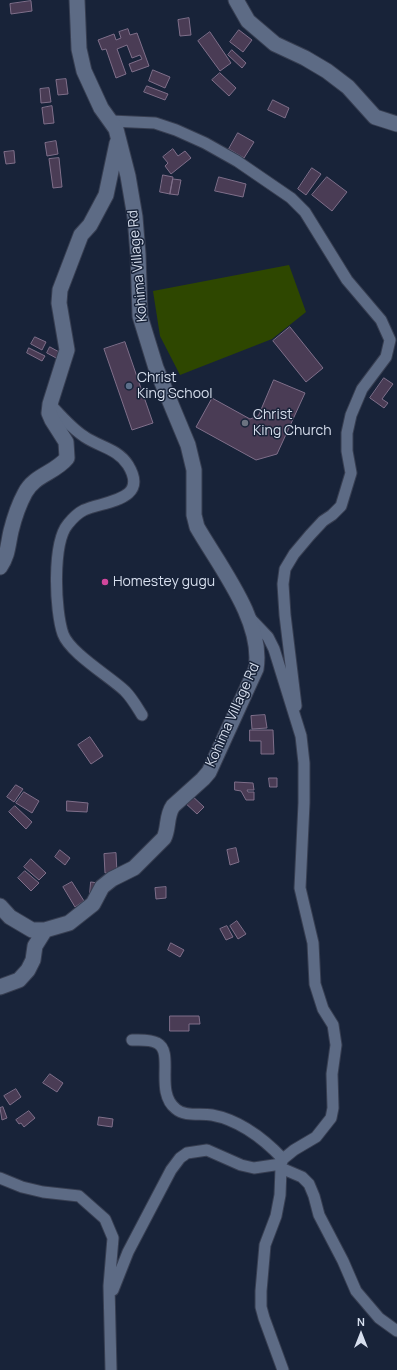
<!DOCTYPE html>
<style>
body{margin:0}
#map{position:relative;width:397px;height:1370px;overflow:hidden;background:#182339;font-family:Manrope,sans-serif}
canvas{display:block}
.north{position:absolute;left:341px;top:1314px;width:40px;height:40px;-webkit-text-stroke:3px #182339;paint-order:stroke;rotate:0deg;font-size:11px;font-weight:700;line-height:16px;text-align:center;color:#d7dfee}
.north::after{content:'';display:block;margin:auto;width:14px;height:18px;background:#d7dfee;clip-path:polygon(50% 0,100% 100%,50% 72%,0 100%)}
</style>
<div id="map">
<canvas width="397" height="1370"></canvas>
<div class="north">N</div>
</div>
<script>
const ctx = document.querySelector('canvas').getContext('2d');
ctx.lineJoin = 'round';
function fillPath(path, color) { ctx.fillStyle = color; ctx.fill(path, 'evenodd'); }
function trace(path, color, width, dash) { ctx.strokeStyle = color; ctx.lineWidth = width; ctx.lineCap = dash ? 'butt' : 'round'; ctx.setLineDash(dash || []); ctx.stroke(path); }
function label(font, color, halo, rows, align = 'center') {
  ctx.font = font + ' Manrope,sans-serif'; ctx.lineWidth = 3; ctx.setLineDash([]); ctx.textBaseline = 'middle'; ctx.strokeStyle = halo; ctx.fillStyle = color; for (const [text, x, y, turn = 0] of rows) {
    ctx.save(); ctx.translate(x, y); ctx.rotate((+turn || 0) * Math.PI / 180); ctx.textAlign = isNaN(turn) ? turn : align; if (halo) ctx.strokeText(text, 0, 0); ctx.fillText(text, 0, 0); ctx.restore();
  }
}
const green = new Path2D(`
 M 289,265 L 306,312 L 272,339 L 180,375 L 160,336 L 153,291 Z`);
const building = new Path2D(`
 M 31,1 L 32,11 L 11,14 L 10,4 Z
 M 189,18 L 191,35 L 180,36 L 178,20 Z
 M 128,29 L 130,35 L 137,33 L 149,66 L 132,72 L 129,64 L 142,59 L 140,55 L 132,58 L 127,45 L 117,49 L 126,74 L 116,78 L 106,49 L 102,50 L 98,40 L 114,34 L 116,40 L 121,38 L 119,32 Z
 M 239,30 L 252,40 L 243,52 L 230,42 Z
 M 210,32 L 231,63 L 220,71 L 198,41 Z
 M 232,50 L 246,63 L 242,68 L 228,55 Z
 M 153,70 L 170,77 L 165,88 L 149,81 Z
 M 220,73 L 236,88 L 229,96 L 212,80 Z
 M 66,79 L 68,94 L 58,95 L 56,80 Z
 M 147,86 L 168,94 L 165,100 L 144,92 Z
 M 49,88 L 51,102 L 41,103 L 40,89 Z
 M 273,100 L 289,108 L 285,118 L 268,110 Z
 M 52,106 L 54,123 L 44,124 L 42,108 Z
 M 238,133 L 254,142 L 244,158 L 229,149 Z
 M 56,141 L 58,154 L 47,156 L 45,143 Z
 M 173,149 L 178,156 L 185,151 L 191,158 L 171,174 L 165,166 L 168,163 L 163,157 Z
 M 14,151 L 15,163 L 6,164 L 4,152 Z
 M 59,158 L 62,187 L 53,188 L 49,159 Z
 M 312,168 L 321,174 L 306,195 L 298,189 Z
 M 163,175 L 173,177 L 170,194 L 160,192 Z
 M 219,177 L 246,184 L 243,197 L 215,191 Z
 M 327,177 L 347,192 L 332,211 L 312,195 Z
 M 173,179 L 181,180 L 178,195 L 170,194 Z
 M 290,327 L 323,368 L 306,382 L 273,341 Z
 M 35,337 L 46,342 L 42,350 L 31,344 Z
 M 125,342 L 153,423 L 132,430 L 104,349 Z
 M 50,347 L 61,353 L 58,359 L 47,353 Z
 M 29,348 L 45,356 L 42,361 L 27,353 Z
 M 384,378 L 393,384 L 382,399 L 388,403 L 384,408 L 370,398 Z
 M 274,380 L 305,393 L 277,454 L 256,460 L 196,427 L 212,398 L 250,419 L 258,416 Z
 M 265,715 L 267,728 L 252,729 L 251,716 Z
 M 250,730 L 273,730 L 274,754 L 261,754 L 261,741 L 250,741 Z
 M 90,737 L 103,756 L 91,764 L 78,745 Z
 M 269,778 L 277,778 L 277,787 L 270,787 Z
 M 235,782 L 253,783 L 254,790 L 247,790 L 248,792 L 254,792 L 254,800 L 246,800 L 241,791 L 235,790 Z
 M 16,785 L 23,789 L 14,802 L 7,797 Z
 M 24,792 L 39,801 L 32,813 L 16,803 Z
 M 189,793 L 204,807 L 197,814 L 182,800 Z
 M 67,801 L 88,803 L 87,812 L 67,811 Z
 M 15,806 L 32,822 L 26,829 L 9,812 Z
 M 236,848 L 239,862 L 230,865 L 227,850 Z
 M 60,850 L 70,858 L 65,865 L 55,857 Z
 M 116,853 L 117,873 L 105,873 L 104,854 Z
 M 31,859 L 46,873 L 39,880 L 24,867 Z
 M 25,871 L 39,883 L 31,891 L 18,878 Z
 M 72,882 L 84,901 L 75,907 L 63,887 Z
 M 91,882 L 98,883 L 96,896 L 90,894 Z
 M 166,887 L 166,898 L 156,899 L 155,888 Z
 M 237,921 L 246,934 L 238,939 L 230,926 Z
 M 227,926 L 233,937 L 226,940 L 220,929 Z
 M 171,943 L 184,950 L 180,957 L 168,950 Z
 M 170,1016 L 199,1016 L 200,1024 L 189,1024 L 189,1031 L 170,1031 Z
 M 50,1074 L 63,1083 L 57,1092 L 43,1083 Z
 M 16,1089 L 21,1097 L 10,1105 L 4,1096 Z
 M 3,1107 L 7,1118 L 2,1120 L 0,1108 Z
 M 29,1111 L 35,1118 L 24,1127 L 21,1123 L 19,1124 L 16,1120 Z
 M 99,1117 L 113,1119 L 112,1127 L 98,1125 Z`);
const street = new Path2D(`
 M 111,121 L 155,123 L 176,130 L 205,143 L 237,161 L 291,198 L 305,212 L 347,280 L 381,320 L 390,340 L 386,357 L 362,389 L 351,415 L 347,433 L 347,451 L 351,473 L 341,506 L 332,515 L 323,521 L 310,535 L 294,554 L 285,569 L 283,584 L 285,615 L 296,706
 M 50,404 C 61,416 72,429 85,437 C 100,447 118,449 128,465 C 150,501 104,501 84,510 C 78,513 72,519 68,524 C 52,543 55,611 63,634 C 70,653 109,676 125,691 C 132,698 137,707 142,715
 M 249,617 L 268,637 L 274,649 L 301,736 L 304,763 L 304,803 L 300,888 L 313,943 L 315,984 L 323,1009 L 333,1025 L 336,1045 L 332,1074 L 333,1108 L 331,1118 L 316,1137 L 294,1150 L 283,1159 L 281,1164 L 281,1168 L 302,1177 L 309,1184 L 314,1196 L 319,1215 L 343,1261 L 356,1291 L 379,1318 L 397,1331
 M 132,1040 C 140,1040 150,1039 157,1043 C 175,1052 154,1092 176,1109 C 185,1117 200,1113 212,1115 C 239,1120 264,1139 283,1159
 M 281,1168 L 280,1195 L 276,1216 L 265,1245 L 261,1291 L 261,1307 L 264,1318 L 283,1370
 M 0,1178 L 22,1187 L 43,1192 L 79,1196 L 105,1219 L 113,1238 L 109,1286 L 111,1370
 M 113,1290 L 128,1252 L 171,1170 L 180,1158 L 187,1153 L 207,1150 L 241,1165 L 254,1168 L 281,1164`);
const secondary = new Path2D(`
 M 236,0 L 248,21 L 275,44 L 305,58 L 327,71 L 348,87 L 375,117 L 397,124
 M 0,567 C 8,556 8,544 11,531 C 14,519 19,504 25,493 C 34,475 55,473 67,458 L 66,442 L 52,420 L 49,413 L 50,404 L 67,350 L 59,303 L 60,290 L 81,235 L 90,225 L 106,195 L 117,143
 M 0,906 L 10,917 L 32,930 L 45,930 L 69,923 L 93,904 L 102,887 L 112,879 L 134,868 L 164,838 C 169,828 166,816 173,806 L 203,779 L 209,772 L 256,669 C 264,622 220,567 197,527 L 194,515 L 194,470 L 188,445 L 156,368 L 140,316 L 138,254 L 135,217 L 128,176 L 116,129 L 101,108 L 84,71 L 79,49 L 77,0
 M 0,987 L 19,980 L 28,970 L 33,960 L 35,946 L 45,930`);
const markers = [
 [129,386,4,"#5c6f8a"],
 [245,423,4,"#6b7280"],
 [105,582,4,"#d1479c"]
];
const streetNames = [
 ["Kohima Village Rd",138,266,-95],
 ["Kohima Village Rd",233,715,-66]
];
const poiNames = [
 ["Christ",137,378],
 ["King School",137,394],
 ["Christ",253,415],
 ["King Church",253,431],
 ["Homestey gugu",113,582]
];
fillPath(green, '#2e4700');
fillPath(building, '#4a3c55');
trace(building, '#7f6f8a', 1);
trace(street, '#373e51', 13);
trace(secondary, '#373e51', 17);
trace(street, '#5d6b85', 11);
trace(secondary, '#5d6b85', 15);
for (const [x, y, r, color] of markers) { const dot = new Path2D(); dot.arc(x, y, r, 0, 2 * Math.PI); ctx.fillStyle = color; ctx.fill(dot); trace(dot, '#182339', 1.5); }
label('14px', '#d7dfee', '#182339', streetNames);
label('14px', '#d7dfee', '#182339', poiNames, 'left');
</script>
